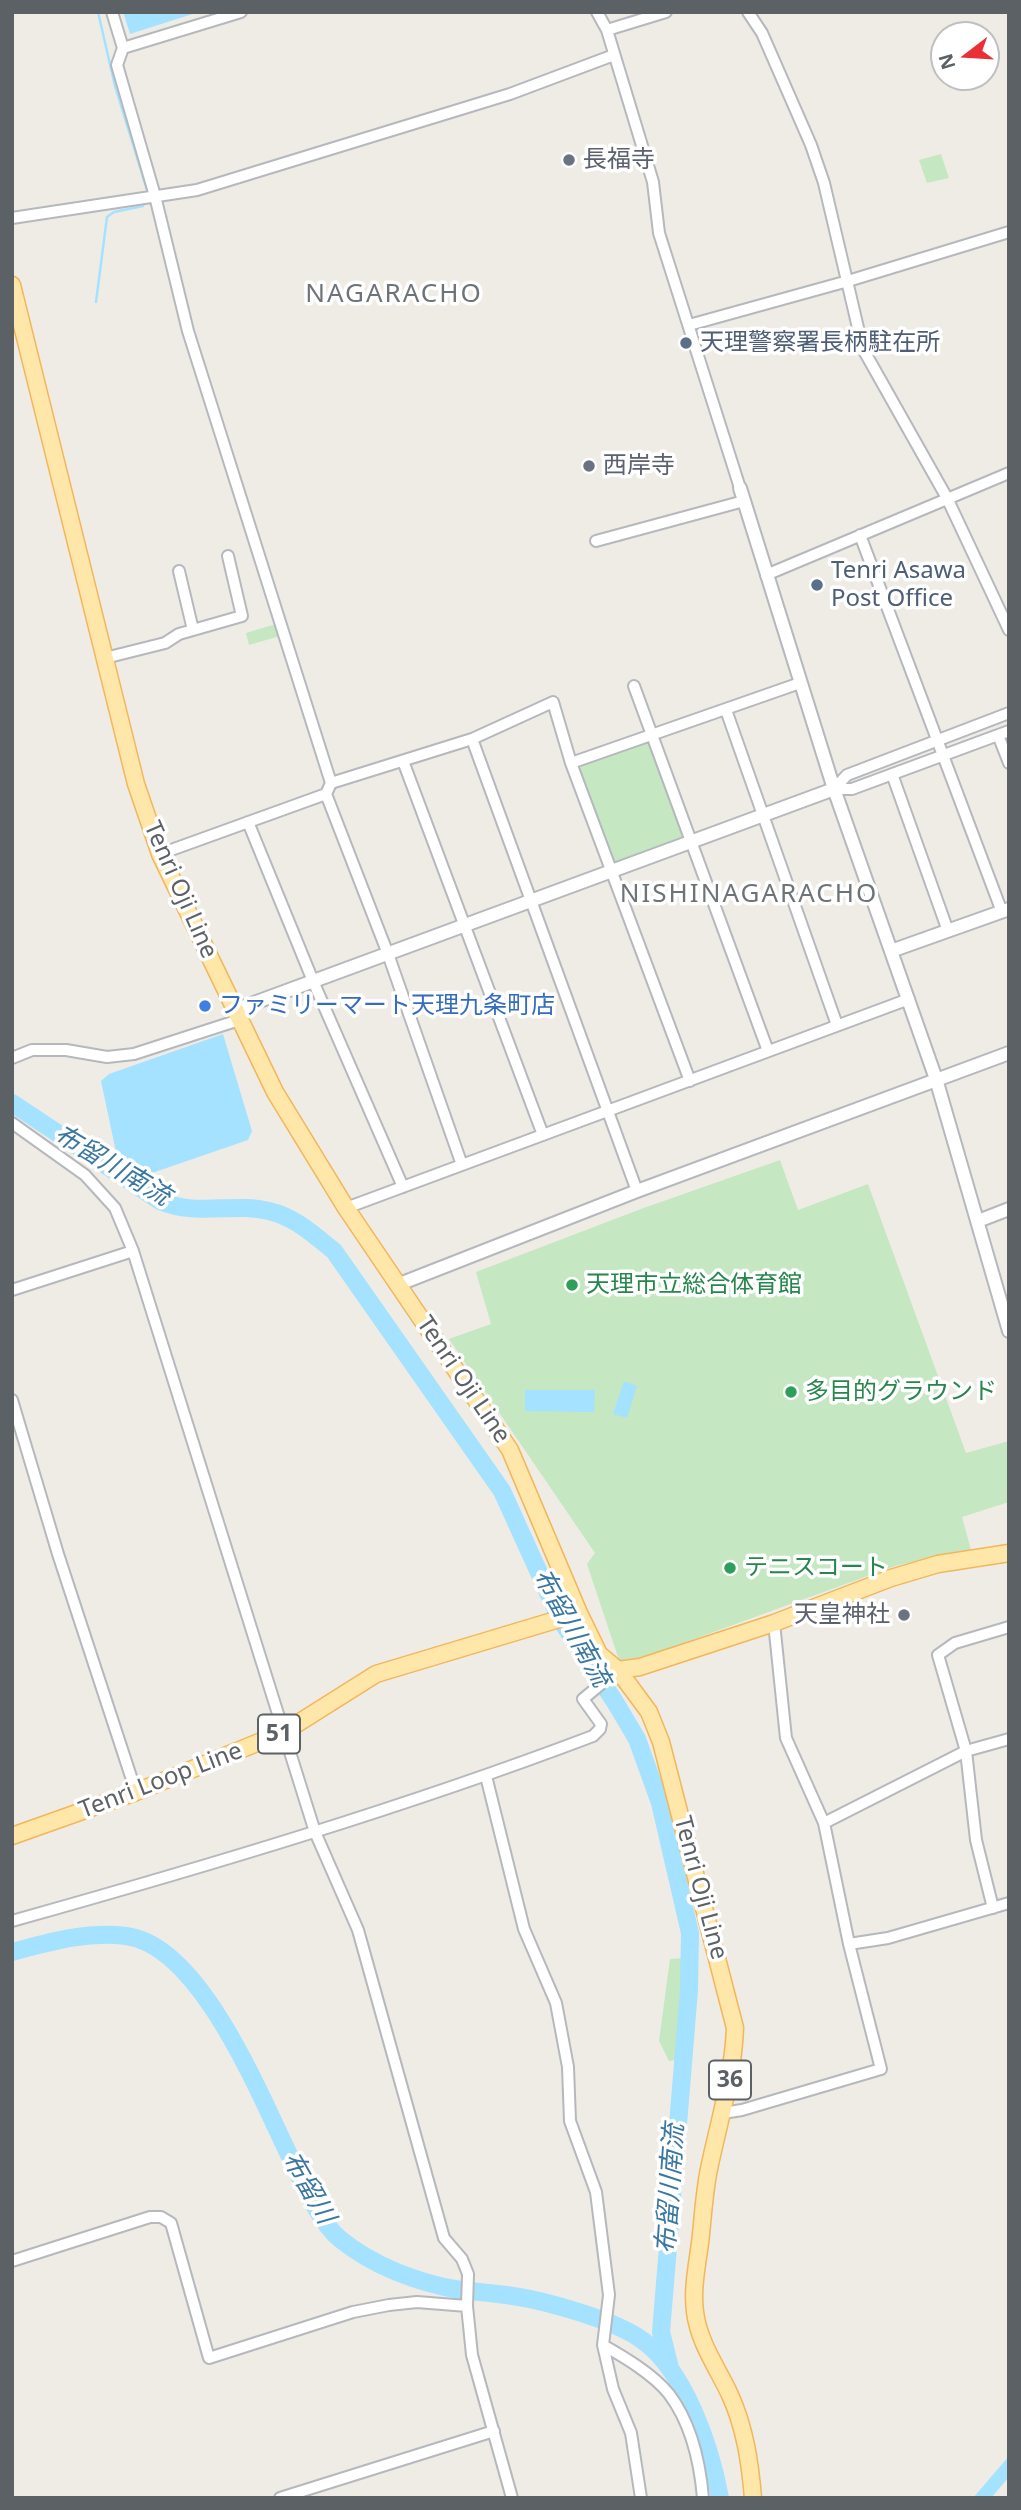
<!DOCTYPE html>
<meta charset="utf-8">
<style>
body{margin:0}
#map{position:relative;width:1021px;height:2510px;overflow:hidden;background:#efece5;font-family:"Noto Sans",sans-serif}
canvas{display:block}
.frame{position:absolute;inset:0;border:14px solid #5c6165;pointer-events:none}
.north{position:absolute;left:930px;top:21px;width:70px;height:70px;box-sizing:border-box;background:#fff;border:2px solid #bec0c1;border-radius:50%;rotate:253deg;font-size:19px;font-weight:700;line-height:28px;text-align:center;color:#5c6165}
.north::after{content:'';display:block;margin:auto;width:24px;height:32px;background:#eb2f36;clip-path:polygon(50% 0,100% 100%,50% 72%,0 100%)}
</style>
<div id="map">
<canvas width="1021" height="2510"></canvas>
<div class="frame"></div>
<div class="north">N</div>
</div>
<script>
const ctx = document.querySelector('canvas').getContext('2d');
ctx.lineJoin = 'round';
function fillPath(path, color) { ctx.fillStyle = color; ctx.fill(path, 'evenodd'); }
function trace(path, color, width, dash) { ctx.strokeStyle = color; ctx.lineWidth = width; ctx.lineCap = dash ? 'butt' : 'round'; ctx.setLineDash(dash || []); ctx.stroke(path); }
function label(font, color, halo, rows, align = 'center') {
  ctx.font = font + ' "Noto Sans","Noto Sans JP",sans-serif'; ctx.lineWidth = 7; ctx.setLineDash([]); ctx.textBaseline = 'middle'; ctx.strokeStyle = halo; ctx.fillStyle = color; for (const [text, x, y, turn = 0] of rows) {
    ctx.save(); ctx.translate(x, y); ctx.rotate((+turn || 0) * Math.PI / 180); ctx.textAlign = isNaN(turn) ? turn : align; if (halo) ctx.strokeText(text, 0, 0); ctx.fillText(text, 0, 0); ctx.restore();
  }
}
const green = new Path2D(`
 M 941,154 L 949,178 L 927,183 L 919,160 Z
 M 276,624 L 280,636 L 249,645 L 246,633 Z
 M 644,741 L 653,742 L 684,826 L 681,841 L 611,867 L 575,769 L 579,765 Z
 M 780,1160 L 798,1210 L 868,1184 L 966,1453 L 1009,1441 L 1009,1502 L 962,1517 L 971,1550 L 898,1565 L 631,1662 L 619,1660 L 587,1564 L 595,1553 L 449,1339 L 491,1324 L 476,1272 L 641,1209 Z
 M 685,1958 L 686,2020 L 682,2059 L 669,2061 L 659,2041 L 670,1959 Z`);
const water = new Path2D(`
 M 123,12 L 199,12 L 130,34 Z
 M 223,1034 L 252,1131 L 248,1140 L 152,1173 L 116,1152 L 101,1081 L 109,1074 Z
 M 624,1381 L 637,1386 L 627,1418 L 613,1414 Z
 M 525,1390 L 595,1390 L 594,1412 L 525,1411 Z
 M 1009,2456 L 1009,2477 L 991,2498 L 973,2498 Z`);
const stream = new Path2D(`
 M 98,12 L 115,86 L 147,190 L 146,195
 M 96,302 L 107,217 L 114,212 L 143,206 L 144,201`);
const river = new Path2D(`
 M 12,1103 L 160,1201 C 197,1217 233,1202 269,1211 C 295,1217 314,1235 334,1251 L 502,1491 L 560,1619 L 615,1702 L 637,1739 L 660,1803 L 690,1933 L 689,1990 L 661,2332 L 670,2368
 M 12,1952 C 50,1942 87,1931 126,1936 C 201,1945 261,2098 291,2159 C 302,2182 320,2223 340,2239 C 373,2266 418,2283 460,2290 C 478,2292 495,2293 513,2296 C 546,2301 615,2320 642,2340 C 685,2370 711,2448 720,2498`);
const minor = new Path2D(`
 M 112,12 L 123,48 L 117,65 L 155,196 L 188,331 L 331,783
 M 597,12 L 607,30 L 653,182 L 659,233 L 740,488
 M 748,12 L 762,33 L 811,145 L 824,183 L 863,349 L 947,498 L 1009,630
 M 607,30 L 666,12
 M 123,48 L 241,12
 M 12,218 L 197,190 L 510,94 L 614,55
 M 689,325 L 848,281 L 1009,232
 M 860,535 L 1002,912
 M 596,541 L 744,501
 M 179,571 L 193,630
 M 766,575 L 1009,473
 M 105,658 L 165,643 L 179,634 L 242,616 L 228,556
 M 634,686 L 768,1051
 M 726,710 L 837,1025
 M 998,735 L 1009,763
 M 472,739 L 637,1191
 M 403,761 L 543,1135
 M 571,763 L 800,683
 M 892,774 L 948,931
 M 834,789 L 847,775 L 1009,713
 M 834,789 L 852,789 L 1009,731
 M 326,794 L 388,954 L 462,1165
 M 248,822 L 313,981 L 403,1187
 M 160,854 L 326,794 L 331,783 L 472,739 L 553,702 L 571,763 L 690,1081
 M 12,1058 L 32,1050 L 66,1050 L 107,1057 L 134,1054 L 239,1020
 M 12,1123 L 85,1175 L 115,1208 L 133,1251 L 315,1832 L 358,1930 L 444,2238 L 462,2259 L 468,2274 L 467,2306 L 472,2355 L 512,2498
 M 346,1208 L 909,999
 M 12,1290 L 133,1251
 M 12,1400 L 58,1554 L 136,1792
 M 486,1776 L 524,1929 L 556,2003 L 568,2067 L 570,2121 L 596,2192 L 609,2295 L 603,2345 L 613,2389 L 631,2433 L 641,2498
 M 824,1823 L 966,1751 L 1009,1739
 M 993,1908 L 976,1840 L 966,1751 L 938,1655 L 955,1643 L 1009,1627
 M 12,1921 C 208,1866 403,1808 593,1736 L 600,1729 L 601,1724 L 583,1699 L 618,1670
 M 849,1944 L 888,1938 L 1009,1903
 M 723,2113 L 742,2110 L 881,2069 L 849,1944 L 824,1823 L 786,1738 L 774,1623
 M 12,2261 L 150,2217 L 161,2217 L 171,2223 L 209,2358 L 353,2312 L 389,2305 L 417,2302 L 467,2306
 M 603,2345 C 624,2357 653,2374 669,2394 C 691,2423 700,2463 703,2498
 M 280,2498 L 494,2431`);
const tertiary = new Path2D(`
 M 740,488 L 834,789 L 936,1079 L 1009,1331
 M 891,951 L 1009,909
 M 235,1010 L 834,789
 M 978,1221 L 1009,1209
 M 397,1285 L 637,1191 L 1009,1053`);
const primary = new Path2D(`
 M 12,285 L 136,784 L 160,854 L 275,1092 L 346,1208 L 510,1450 L 579,1613 L 599,1654 L 618,1670 L 649,1712 L 661,1742 L 735,2028 C 733,2077 719,2121 709,2169 C 704,2193 703,2218 700,2243 C 697,2266 692,2289 695,2312 C 699,2343 717,2367 730,2395 C 745,2428 750,2462 753,2498
 M 618,1670 L 640,1667 L 774,1623 L 891,1578 L 938,1564 L 1009,1553
 M 12,1836 L 136,1792 L 284,1732 L 376,1674 L 579,1613`);
const markers = [
 [569,160,7,"#6b7280"],
 [686,343,7,"#5c6f8a"],
 [589,466,7,"#6b7280"],
 [817,585,7,"#5c6f8a"],
 [205,1006,7,"#3f7fe0"],
 [572,1285,7,"#2e9e5b"],
 [791,1392,7,"#2e9e5b"],
 [730,1568,7,"#2e9e5b"],
 [904,1615,7,"#6b7280"]
];
const shields = [
 [279,1734,42],
 [730,2080,42]
];
const shieldNames = [
 ["51",279,1734],
 ["36",730,2080]
];
const worshipNames = [
 ["長福寺",583,160],
 ["西岸寺",603,466],
 ["天皇神社",890,1615,"right"]
];
const serviceNames = [
 ["天理警察署長柄駐在所",700,343],
 ["Tenri Asawa",831,571],
 ["Post Office",831,599]
];
const streetNames = [
 ["Tenri Oji Line",180,890,66],
 ["Tenri Oji Line",463,1380,56],
 ["Tenri Loop Line",161,1781,-21],
 ["Tenri Oji Line",700,1888,75]
];
const shopNames = [
 ["ファミリーマート天理九条町店",219,1006]
];
const leisureNames = [
 ["天理市立総合体育館",586,1285],
 ["多目的グラウンド",805,1392],
 ["テニスコート",744,1568]
];
const neighbourhoodNames = [
 ["NAGARACHO",394,295],
 ["NISHINAGARACHO",749,895]
];
const waterNames = [
 ["布留川南流",112,1166,31],
 ["布留川南流",571,1628,61],
 ["布留川",308,2188,60],
 ["布留川南流",671,2189,-86]
];
fillPath(green, '#c5e7c1');
fillPath(water, '#a5e2ff');
trace(stream, '#a5e2ff', 2.5);
trace(river, '#a5e2ff', 18);
trace(minor, '#b5b8bc', 14);
trace(tertiary, '#b5b8bc', 16);
trace(primary, '#f3b65a', 19);
trace(minor, '#fff', 10);
trace(tertiary, '#fff', 12);
trace(primary, '#ffe7aa', 16);
for (const [x, y, r, color] of markers) { const dot = new Path2D(); dot.arc(x, y, r, 0, 2 * Math.PI); ctx.fillStyle = color; ctx.fill(dot); trace(dot, '#fff', 2.5); }
for (const [x, y, w] of shields) { const box = new Path2D(); box.roundRect(x - w / 2, y - 19.5, w, 39, 5); ctx.fillStyle = '#fff'; ctx.fill(box); trace(box, '#5c6165', 2); }
label('bold 23px', '#5c6165', null, shieldNames);
label('24px', '#5b616d', '#fff', worshipNames, 'left');
label('24px', '#4e5e75', '#fff', serviceNames, 'left');
label('24px', '#5c6165', '#fff', streetNames);
label('24px', '#366cbe', '#fff', shopNames, 'left');
label('24px', '#27864d', '#fff', leisureNames, 'left');
ctx.letterSpacing = '2px';
label('26px', '#6d7477', '#fff', neighbourhoodNames);
ctx.letterSpacing = '0px';
label('italic 26px', '#3b78a1', '#fff', waterNames);
</script>
